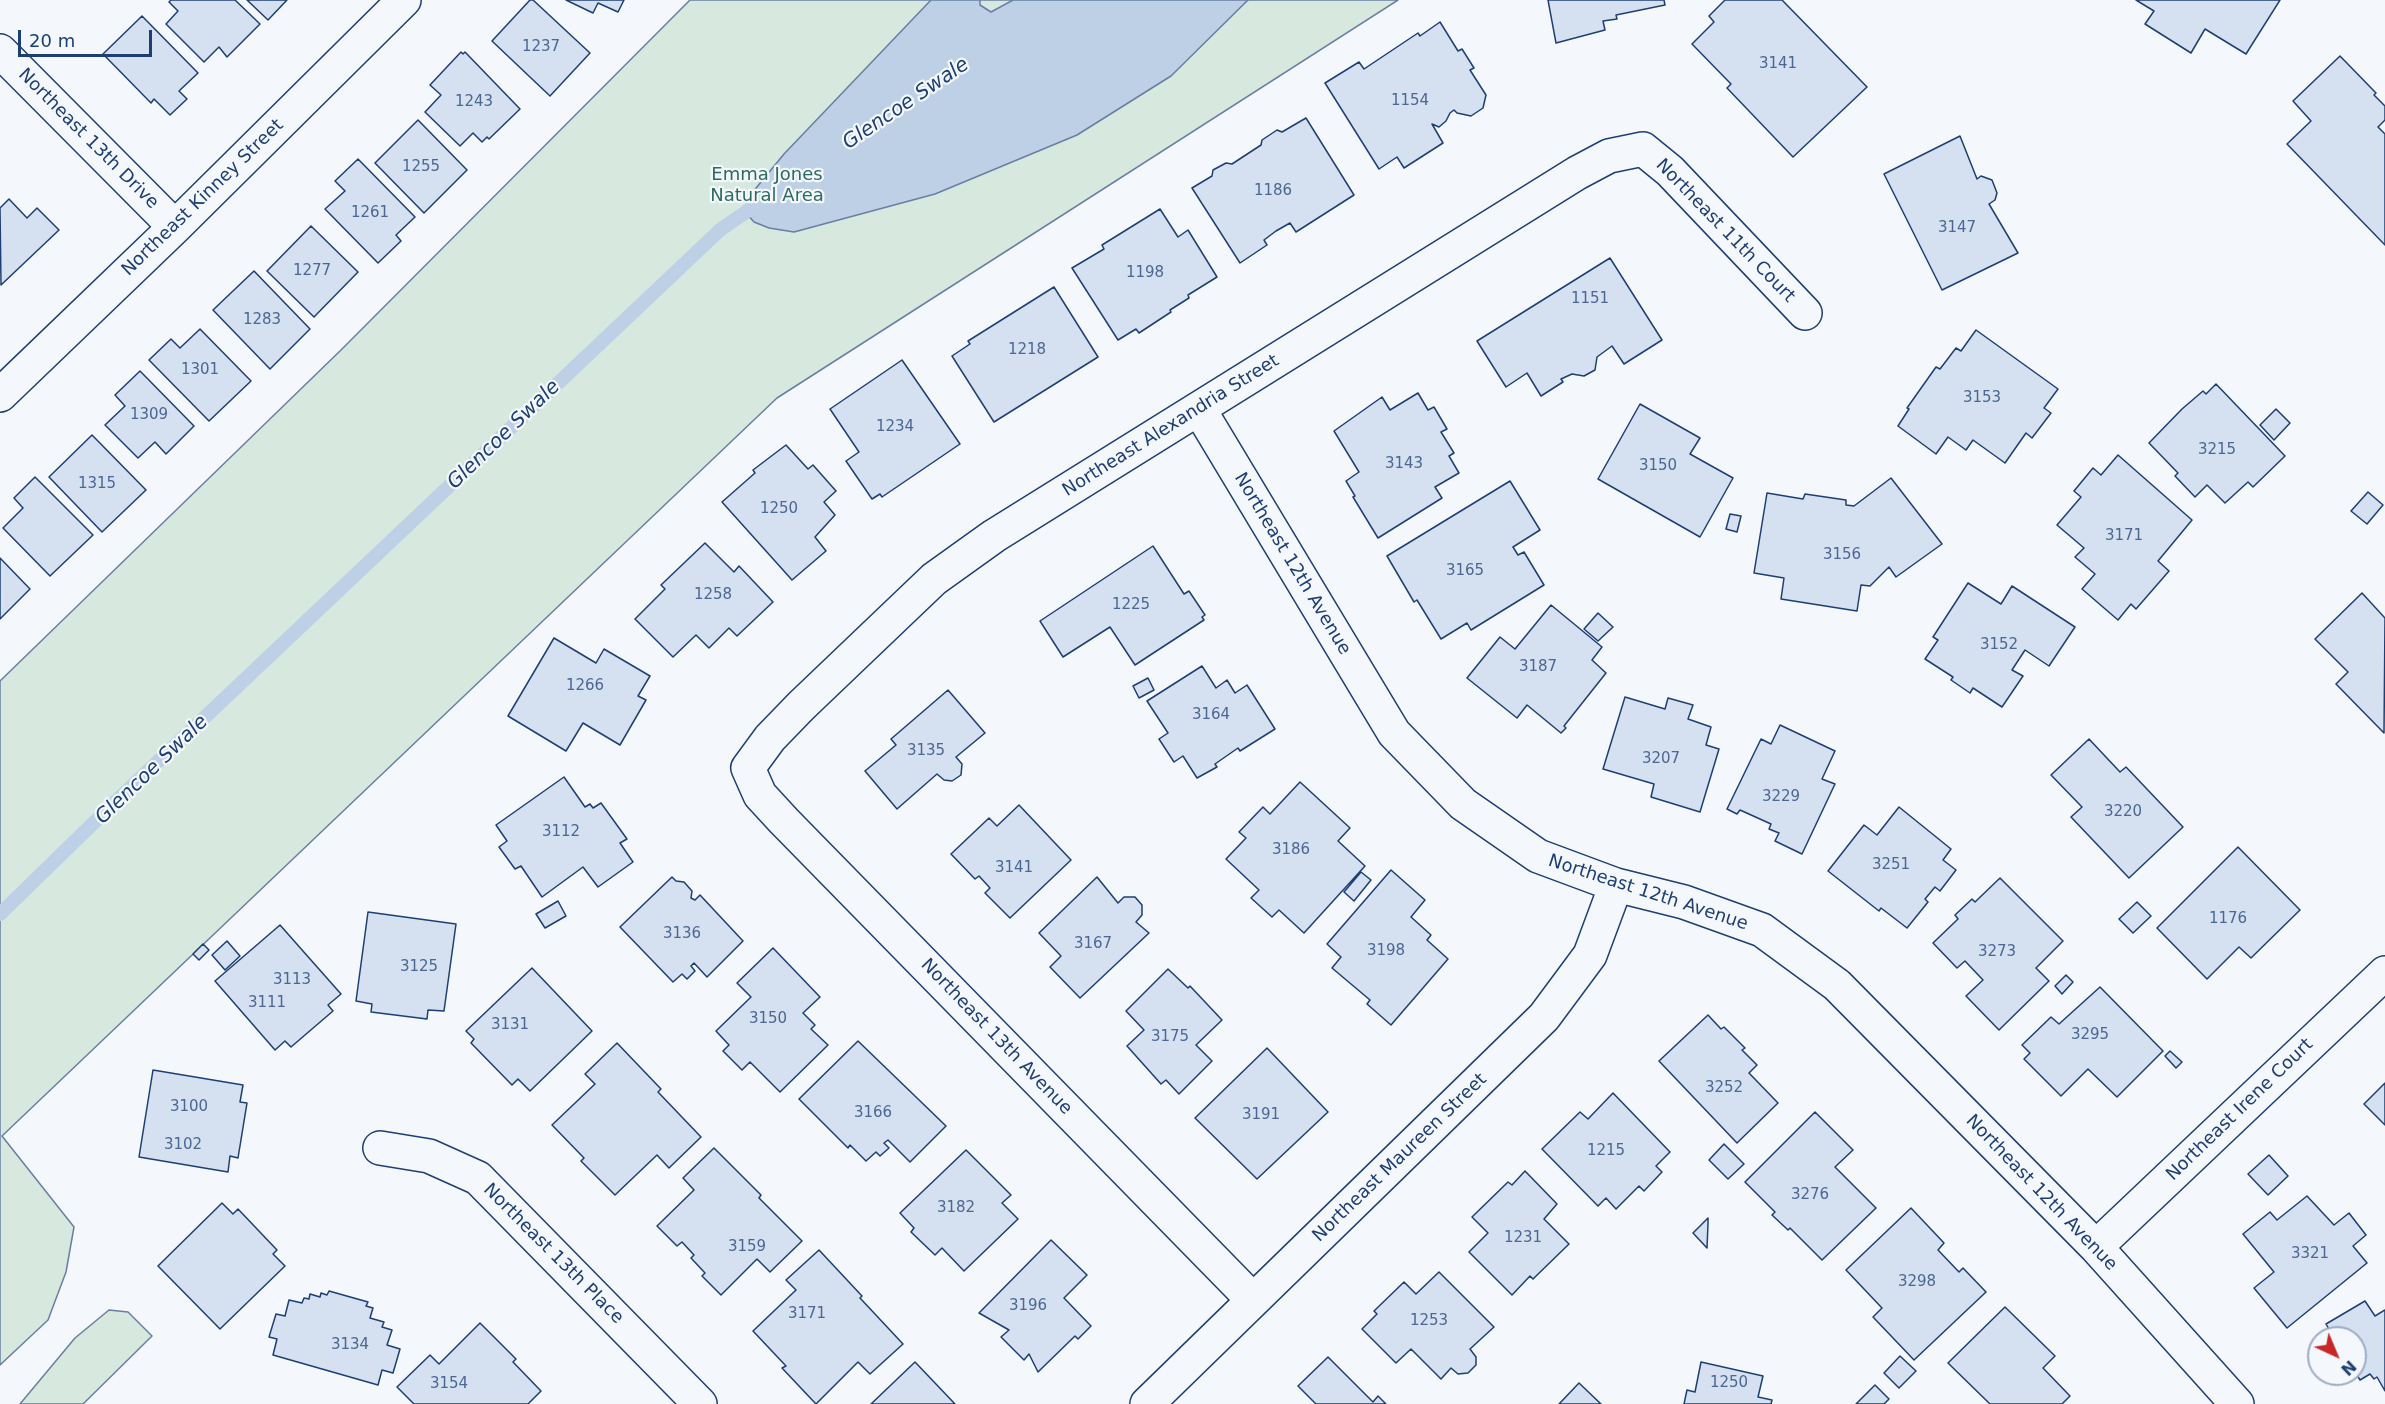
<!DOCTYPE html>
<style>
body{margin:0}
#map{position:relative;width:2385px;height:1404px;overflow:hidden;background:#f4f7fb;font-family:"DejaVu Sans",sans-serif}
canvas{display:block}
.north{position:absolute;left:2307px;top:1326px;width:60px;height:60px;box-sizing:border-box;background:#f4f7fb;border:2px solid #9eadc5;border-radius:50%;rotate:136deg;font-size:16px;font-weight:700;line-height:24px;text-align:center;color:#1d3f73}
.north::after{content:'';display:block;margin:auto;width:21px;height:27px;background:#c62828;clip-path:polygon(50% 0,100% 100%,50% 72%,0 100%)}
.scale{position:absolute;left:18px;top:30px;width:134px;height:27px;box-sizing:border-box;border:3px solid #1d3f73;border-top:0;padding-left:8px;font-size:18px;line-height:21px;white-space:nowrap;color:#1d3f73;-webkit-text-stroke:4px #f4f7fb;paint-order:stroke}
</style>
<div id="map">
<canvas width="2385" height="1404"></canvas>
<div class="north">N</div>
<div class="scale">20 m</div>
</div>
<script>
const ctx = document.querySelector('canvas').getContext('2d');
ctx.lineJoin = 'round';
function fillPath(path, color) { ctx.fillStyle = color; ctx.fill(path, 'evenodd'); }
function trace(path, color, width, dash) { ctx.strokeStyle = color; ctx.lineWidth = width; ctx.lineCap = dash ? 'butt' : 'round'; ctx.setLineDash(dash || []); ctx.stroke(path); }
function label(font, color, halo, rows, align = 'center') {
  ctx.font = font + ' "DejaVu Sans",sans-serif'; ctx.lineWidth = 4.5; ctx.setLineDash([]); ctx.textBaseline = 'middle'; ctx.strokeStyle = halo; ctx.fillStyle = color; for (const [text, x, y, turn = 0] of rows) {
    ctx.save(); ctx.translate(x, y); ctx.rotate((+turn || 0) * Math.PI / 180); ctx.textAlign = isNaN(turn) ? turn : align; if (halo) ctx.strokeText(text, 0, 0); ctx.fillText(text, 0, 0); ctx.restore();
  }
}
const green = new Path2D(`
 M 690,0 L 1398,0 L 777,398 L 2,1136 L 74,1227 L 66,1272 L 48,1320 L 0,1365 L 0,681 L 341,350 Z
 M 109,1310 L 128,1312 L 152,1336 L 83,1404 L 20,1404 L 75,1338 Z`);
const water = new Path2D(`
 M 931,0 L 980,0 L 980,5 L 991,12 L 1013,0 L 1248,0 L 1171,76 L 1077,135 L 935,194 L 794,232 L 769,228 L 754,222 L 746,213 L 747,199 L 784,154 Z`);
const stream = new Path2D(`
 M 0,914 L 112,805 L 720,230 L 759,203`);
const building = new Path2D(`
 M 171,0 L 235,0 L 260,24 L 227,57 L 219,47 L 204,62 L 166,24 L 178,11 L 169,2 Z
 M 247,0 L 287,0 L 268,20 Z
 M 530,0 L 533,0 L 590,53 L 550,96 L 492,41 Z
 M 566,0 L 624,0 L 618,12 L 598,3 L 593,13 Z
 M 1548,0 L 1664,0 L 1665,5 L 1616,15 L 1617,19 L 1603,21 L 1605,30 L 1556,43 Z
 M 1725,0 L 1782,0 L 1867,87 L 1793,157 L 1727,88 L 1731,84 L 1692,44 L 1714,22 L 1709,16 Z
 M 2136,0 L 2280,0 L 2246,54 L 2205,29 L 2191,53 L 2145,24 L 2154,11 Z
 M 142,16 L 198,73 L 179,91 L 187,99 L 170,115 L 154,99 L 151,103 L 103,54 Z
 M 1440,22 L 1458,51 L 1462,49 L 1474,68 L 1470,70 L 1486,95 L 1483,108 L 1471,116 L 1457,113 L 1454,110 L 1450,113 L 1446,121 L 1439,127 L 1432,124 L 1443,143 L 1404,168 L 1397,157 L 1379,169 L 1325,83 L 1359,62 L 1364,69 L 1418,33 L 1420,36 Z
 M 461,52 L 463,54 L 465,52 L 520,109 L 489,139 L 487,137 L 482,142 L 473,133 L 460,146 L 425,112 L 441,95 L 430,85 Z
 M 2340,56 L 2376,93 L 2374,95 L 2385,106 L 2385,120 L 2378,127 L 2385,134 L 2385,245 L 2287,144 L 2311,121 L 2293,101 Z
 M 1306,118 L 1354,195 L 1296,232 L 1290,223 L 1276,231 L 1264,240 L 1267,245 L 1240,263 L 1192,188 L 1212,176 L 1213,170 L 1226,163 L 1232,164 L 1261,145 L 1262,140 L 1277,130 L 1282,132 Z
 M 418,120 L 467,170 L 424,213 L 375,163 Z
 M 1960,136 L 1977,179 L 1981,176 L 1992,180 L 1997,193 L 1995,200 L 1989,204 L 2018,253 L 1942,290 L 1884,174 Z
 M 358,159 L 415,217 L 396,235 L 401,241 L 378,263 L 325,209 L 345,191 L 335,181 Z
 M 9,199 L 27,218 L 37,208 L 59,230 L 1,285 L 0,208 Z
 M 1160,209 L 1178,237 L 1188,230 L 1217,277 L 1188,295 L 1189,298 L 1170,310 L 1171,312 L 1139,333 L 1136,329 L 1118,340 L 1072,268 L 1104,249 L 1102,245 Z
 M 311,226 L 358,272 L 314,317 L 267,271 Z
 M 1610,258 L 1662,340 L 1624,364 L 1612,346 L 1597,357 L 1595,370 L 1584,376 L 1572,374 L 1561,379 L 1563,382 L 1541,396 L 1527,373 L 1506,387 L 1477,341 Z
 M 254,271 L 310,329 L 270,369 L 213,310 Z
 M 1054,287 L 1098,357 L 994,422 L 952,356 L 970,344 L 968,341 Z
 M 200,329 L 251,381 L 209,421 L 149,360 L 171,339 L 180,348 Z
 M 1976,330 L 2058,389 L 2044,408 L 2051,413 L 2032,438 L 2026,433 L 2005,463 L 1973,440 L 1966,450 L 1948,437 L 1936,454 L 1898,426 L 1909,409 L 1907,408 L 1936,367 L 1940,369 L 1956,348 L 1961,351 Z
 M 902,360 L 960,444 L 882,497 L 880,494 L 872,499 L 846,461 L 859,452 L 830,409 Z
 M 140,371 L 194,426 L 166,454 L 155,442 L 138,458 L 105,425 L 125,406 L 115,395 Z
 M 2216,384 L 2285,456 L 2253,487 L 2248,482 L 2225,503 L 2207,485 L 2195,497 L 2175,476 L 2178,473 L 2149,443 L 2182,409 L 2203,391 L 2206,394 Z
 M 1418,393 L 1428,410 L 1434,407 L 1447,429 L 1441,432 L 1454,453 L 1449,456 L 1459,473 L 1435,487 L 1442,498 L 1378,538 L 1353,497 L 1355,496 L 1346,481 L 1359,472 L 1334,431 L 1382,397 L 1390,410 Z
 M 1640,404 L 1700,438 L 1690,454 L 1733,478 L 1700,537 L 1598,479 Z
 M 2276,409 L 2290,423 L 2274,440 L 2260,425 Z
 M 92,435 L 146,490 L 102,532 L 49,477 Z
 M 786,445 L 808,469 L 813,465 L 836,491 L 824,502 L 835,515 L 815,537 L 826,551 L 792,580 L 722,502 L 755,473 L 753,470 Z
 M 2118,455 L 2192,520 L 2158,561 L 2169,571 L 2136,609 L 2131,604 L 2118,620 L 2082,589 L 2095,574 L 2075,557 L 2084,548 L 2057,525 L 2081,497 L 2074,491 L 2093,468 L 2101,475 Z
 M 35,477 L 93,535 L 50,576 L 3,528 L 23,508 L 14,498 Z
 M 1891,478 L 1942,544 L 1896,577 L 1889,567 L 1870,586 L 1861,585 L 1857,611 L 1781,599 L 1784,578 L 1754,573 L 1767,493 L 1803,499 L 1805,494 L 1846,500 L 1846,505 L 1854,506 Z
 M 1510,481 L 1540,530 L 1513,547 L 1518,555 L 1524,552 L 1544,585 L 1471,630 L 1467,623 L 1441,639 L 1417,600 L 1414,602 L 1387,556 Z
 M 2368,492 L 2383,505 L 2367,524 L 2351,511 Z
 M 1730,514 L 1741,516 L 1737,532 L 1726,529 Z
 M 705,543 L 734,572 L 739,566 L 773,602 L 737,636 L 729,628 L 709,648 L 696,635 L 673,657 L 635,619 L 665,589 L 661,585 Z
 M 1153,546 L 1184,594 L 1189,591 L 1205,615 L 1202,617 L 1204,620 L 1135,665 L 1110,627 L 1063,657 L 1040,621 Z
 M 0,558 L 30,589 L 0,619 Z
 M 1968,583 L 2001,604 L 2012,586 L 2075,627 L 2049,666 L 2025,650 L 2012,670 L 2023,676 L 2002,707 L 1973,688 L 1970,693 L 1951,680 L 1953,677 L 1925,659 L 1938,640 L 1933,637 Z
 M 2362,593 L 2385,618 L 2384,733 L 2336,684 L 2348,672 L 2315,639 Z
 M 1551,605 L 1602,647 L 1592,660 L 1606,673 L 1564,726 L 1566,728 L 1561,733 L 1527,705 L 1517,718 L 1467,678 L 1500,637 L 1515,649 Z
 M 1598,613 L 1613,627 L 1598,641 L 1584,629 Z
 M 554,638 L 596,663 L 604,649 L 650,676 L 638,696 L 646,700 L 620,745 L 583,723 L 566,751 L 508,716 Z
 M 1202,666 L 1216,688 L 1227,680 L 1235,693 L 1247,685 L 1275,729 L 1240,751 L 1238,748 L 1215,764 L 1217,767 L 1197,778 L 1183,756 L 1174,762 L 1159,739 L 1168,733 L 1147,701 Z
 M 1148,678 L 1154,690 L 1139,698 L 1133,686 Z
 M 948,690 L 985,733 L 956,757 L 962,764 L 961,775 L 952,781 L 944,780 L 937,774 L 897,809 L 865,771 L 896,745 L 891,739 Z
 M 1625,697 L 1665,709 L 1668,698 L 1693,705 L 1688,719 L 1711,727 L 1706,745 L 1719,749 L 1700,812 L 1651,797 L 1654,784 L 1603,769 Z
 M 1780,725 L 1835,751 L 1822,779 L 1835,784 L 1802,854 L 1775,841 L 1779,833 L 1769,829 L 1771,824 L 1740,810 L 1737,814 L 1727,809 L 1761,739 L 1771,744 Z
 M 2089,739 L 2120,772 L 2126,767 L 2183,827 L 2129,878 L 2071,817 L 2082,807 L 2051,775 Z
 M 564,777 L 585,807 L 590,804 L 593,808 L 601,803 L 627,839 L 620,843 L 633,862 L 598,887 L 583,867 L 542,897 L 521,866 L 515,869 L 499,847 L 507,841 L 496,825 Z
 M 1300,782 L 1350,828 L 1338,841 L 1365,866 L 1304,933 L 1279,910 L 1272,917 L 1251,898 L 1259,890 L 1226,859 L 1246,838 L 1239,832 L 1263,807 L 1270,814 Z
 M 1019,805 L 1071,860 L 1010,918 L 985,893 L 990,888 L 979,876 L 975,879 L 951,854 L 989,818 L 997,826 Z
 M 1899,807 L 1951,849 L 1943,860 L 1956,870 L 1940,891 L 1935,887 L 1925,899 L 1928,902 L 1907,928 L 1881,908 L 1879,911 L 1828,871 L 1864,825 L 1877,835 Z
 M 2238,847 L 2300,910 L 2251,958 L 2239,947 L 2207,979 L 2157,928 Z
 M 1391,870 L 1425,900 L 1411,917 L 1431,935 L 1427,940 L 1448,959 L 1391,1025 L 1367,1004 L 1370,1000 L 1332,968 L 1341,957 L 1327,944 Z
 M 1361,872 L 1371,880 L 1354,901 L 1344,892 Z
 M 672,877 L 676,881 L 684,882 L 692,891 L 691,898 L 695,900 L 700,895 L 743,941 L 707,977 L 694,963 L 691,966 L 695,971 L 687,979 L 682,974 L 673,982 L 620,927 Z
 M 1097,877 L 1118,903 L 1124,897 L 1135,897 L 1142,905 L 1142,915 L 1136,922 L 1149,933 L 1080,998 L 1050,967 L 1061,956 L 1039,933 Z
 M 2000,878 L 2063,941 L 2036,968 L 2049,981 L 1999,1030 L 1966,996 L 1983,980 L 1965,961 L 1957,968 L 1933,943 L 1958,919 L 1955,915 L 1972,899 L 1975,902 Z
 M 558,901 L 566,916 L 545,928 L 536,914 Z
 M 2137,902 L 2151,916 L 2133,933 L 2119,919 Z
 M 368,912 L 456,924 L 444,1011 L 428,1010 L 427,1019 L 371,1012 L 372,1004 L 356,1001 Z
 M 280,925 L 341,994 L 328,1005 L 333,1011 L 291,1047 L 285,1041 L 275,1050 L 215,981 Z
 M 227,941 L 240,956 L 225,970 L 212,955 Z
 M 203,944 L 209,950 L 199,960 L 193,954 Z
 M 773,948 L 820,997 L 803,1013 L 815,1025 L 811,1029 L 828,1045 L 780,1092 L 750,1062 L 742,1070 L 723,1051 L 729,1045 L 716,1031 L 751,997 L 737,983 Z
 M 532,968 L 592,1031 L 530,1091 L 518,1079 L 512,1085 L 471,1043 L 474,1039 L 466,1031 Z
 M 1168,969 L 1188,988 L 1190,986 L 1222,1020 L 1196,1045 L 1212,1061 L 1179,1094 L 1166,1080 L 1161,1084 L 1127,1046 L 1144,1030 L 1126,1011 Z
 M 2066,975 L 2073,982 L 2062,994 L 2055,986 Z
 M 2100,987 L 2163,1051 L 2117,1097 L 2088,1069 L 2061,1096 L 2024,1059 L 2030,1053 L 2022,1045 L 2051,1017 L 2059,1024 Z
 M 1708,1015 L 1721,1029 L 1724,1027 L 1745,1048 L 1742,1050 L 1757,1065 L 1749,1073 L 1778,1103 L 1737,1143 L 1659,1061 Z
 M 858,1041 L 946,1126 L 910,1162 L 888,1140 L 884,1143 L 889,1148 L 880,1156 L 876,1152 L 866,1161 L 850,1145 L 848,1148 L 799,1099 Z
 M 617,1043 L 661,1089 L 658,1092 L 701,1137 L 669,1168 L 657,1155 L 615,1195 L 581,1161 L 584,1158 L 552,1125 L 595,1084 L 585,1074 Z
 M 1267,1048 L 1328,1112 L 1257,1179 L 1195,1118 Z
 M 2170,1051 L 2182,1062 L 2176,1068 L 2165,1056 Z
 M 153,1070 L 243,1085 L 240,1102 L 247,1103 L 238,1158 L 230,1156 L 228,1172 L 139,1157 Z
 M 2385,1083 L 2385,1125 L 2364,1104 Z
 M 1613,1093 L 1670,1152 L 1656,1166 L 1662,1172 L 1644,1191 L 1639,1186 L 1616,1209 L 1606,1198 L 1598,1206 L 1542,1149 L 1580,1112 L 1588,1119 Z
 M 1815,1112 L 1853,1150 L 1835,1167 L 1876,1208 L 1822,1260 L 1790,1228 L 1788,1230 L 1772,1215 L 1775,1212 L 1745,1182 Z
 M 1724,1144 L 1744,1164 L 1728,1179 L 1709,1160 Z
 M 714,1148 L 761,1195 L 759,1198 L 802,1241 L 770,1272 L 757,1259 L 721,1295 L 702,1276 L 705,1273 L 691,1258 L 694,1255 L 682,1242 L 677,1246 L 657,1226 L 694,1190 L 683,1178 Z
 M 966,1150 L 1011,1195 L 1002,1203 L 1018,1219 L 964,1271 L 942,1248 L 935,1255 L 911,1232 L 914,1228 L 900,1213 Z
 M 2269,1155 L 2288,1176 L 2268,1195 L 2248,1174 Z
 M 1525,1171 L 1557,1204 L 1544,1219 L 1569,1244 L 1533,1279 L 1530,1276 L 1512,1295 L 1469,1252 L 1488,1233 L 1472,1217 L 1508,1182 L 1512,1185 Z
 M 2307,1196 L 2334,1225 L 2349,1213 L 2366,1235 L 2353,1246 L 2367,1263 L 2287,1328 L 2254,1288 L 2274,1272 L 2243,1234 L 2270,1212 L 2277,1220 Z
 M 222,1203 L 233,1214 L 238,1209 L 277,1250 L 273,1254 L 285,1266 L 220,1329 L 158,1266 Z
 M 1911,1208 L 1944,1243 L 1938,1250 L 1959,1272 L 1963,1268 L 1986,1292 L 1914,1360 L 1873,1317 L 1882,1308 L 1846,1270 Z
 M 1708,1218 L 1708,1224 L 1707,1248 L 1693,1233 Z
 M 1051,1240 L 1087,1275 L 1064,1298 L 1091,1326 L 1078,1339 L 1075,1336 L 1038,1372 L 1029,1354 L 1024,1360 L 1001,1337 L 1009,1330 L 979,1313 Z
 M 819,1250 L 862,1296 L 860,1298 L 903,1344 L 870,1374 L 858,1362 L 816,1404 L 782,1368 L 786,1366 L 753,1331 L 796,1290 L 786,1280 Z
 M 1439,1272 L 1494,1327 L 1470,1349 L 1476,1357 L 1476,1365 L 1468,1373 L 1458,1374 L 1451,1368 L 1441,1379 L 1411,1349 L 1396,1363 L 1362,1329 L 1377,1314 L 1374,1311 L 1404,1282 L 1416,1294 Z
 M 329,1291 L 368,1302 L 366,1306 L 373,1308 L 370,1318 L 384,1322 L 382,1327 L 392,1330 L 387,1345 L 400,1349 L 393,1373 L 382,1370 L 378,1385 L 273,1355 L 277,1339 L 269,1337 L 276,1314 L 285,1316 L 289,1300 L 302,1303 L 304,1298 L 309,1299 L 310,1294 L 320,1297 L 321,1293 L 327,1295 Z
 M 2365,1301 L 2375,1316 L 2385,1310 L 2385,1391 L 2377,1377 L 2374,1379 L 2370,1374 L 2360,1380 L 2355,1372 L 2355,1338 L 2334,1338 L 2326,1324 Z
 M 2005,1307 L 2055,1356 L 2043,1368 L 2070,1396 L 2062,1404 L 1990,1404 L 1948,1363 Z
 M 480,1323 L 516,1359 L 513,1362 L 541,1391 L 528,1404 L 414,1404 L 397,1387 L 430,1355 L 439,1364 Z
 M 1900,1356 L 1916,1371 L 1899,1388 L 1884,1373 Z
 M 1328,1357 L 1373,1402 L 1378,1396 L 1386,1404 L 1316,1404 L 1298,1386 Z
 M 915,1362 L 955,1404 L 871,1404 Z
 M 1701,1362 L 1763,1376 L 1758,1397 L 1772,1400 L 1771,1404 L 1684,1404 L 1687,1390 L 1695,1392 Z
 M 1579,1383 L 1601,1404 L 1559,1404 Z
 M 1875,1385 L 1889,1399 L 1884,1404 L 1856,1404 Z`);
const minor = new Path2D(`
 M 0,51 L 175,227
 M 0,395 L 175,227 L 404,0
 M 1199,409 L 1394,733 L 1463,804 L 1538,856 L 1616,885 L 1684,902 L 1762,930 L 1837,985 L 2096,1247 L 2237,1404
 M 380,1148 L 429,1156 L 478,1178 L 700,1404
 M 2096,1247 L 2385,973
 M 1253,1300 L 784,821 L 760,795 L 748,768 L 770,738 L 801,706 L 934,579 L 994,536 L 1577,173 L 1609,156 L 1643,149 L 1670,171 L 1805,313
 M 1147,1404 L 1544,1017 L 1590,955 L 1616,885`);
const numberNames = [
 ["1237",541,47],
 ["3141",1778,64],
 ["1154",1410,101],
 ["1243",474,102],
 ["1255",421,167],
 ["1186",1273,191],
 ["1261",370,213],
 ["3147",1957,228],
 ["1277",312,271],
 ["1198",1145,273],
 ["1151",1590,299],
 ["1283",262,320],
 ["1218",1027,350],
 ["1301",200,370],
 ["3153",1982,398],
 ["1309",149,415],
 ["1234",895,427],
 ["3215",2217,450],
 ["3143",1404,464],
 ["3150",1658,466],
 ["1315",97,484],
 ["1250",779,509],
 ["3171",2124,536],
 ["3156",1842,555],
 ["3165",1465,571],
 ["1258",713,595],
 ["1225",1131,605],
 ["3152",1999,645],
 ["3187",1538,667],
 ["1266",585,686],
 ["3164",1211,715],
 ["3135",926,751],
 ["3207",1661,759],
 ["3229",1781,797],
 ["3220",2123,812],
 ["3112",561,832],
 ["3186",1291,850],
 ["3251",1891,865],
 ["3141",1014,868],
 ["1176",2228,919],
 ["3136",682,934],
 ["3167",1093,944],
 ["3198",1386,951],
 ["3273",1997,952],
 ["3125",419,967],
 ["3113",292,980],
 ["3111",267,1003],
 ["3150",768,1019],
 ["3131",510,1025],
 ["3295",2090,1035],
 ["3175",1170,1037],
 ["3252",1724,1088],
 ["3100",189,1107],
 ["3166",873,1113],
 ["3191",1261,1115],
 ["3102",183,1145],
 ["1215",1606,1151],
 ["3276",1810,1195],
 ["3182",956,1208],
 ["1231",1523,1238],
 ["3159",747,1247],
 ["3321",2310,1254],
 ["3298",1917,1282],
 ["3196",1028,1306],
 ["3171",807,1314],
 ["1253",1429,1321],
 ["3134",350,1345],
 ["1250",1729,1383],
 ["3154",449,1384]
];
const streetNames = [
 ["Northeast 13th Drive",88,139,45],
 ["Northeast Kinney Street",203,198,-44],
 ["Northeast 11th Court",1725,231,46],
 ["Northeast Alexandria Street",1171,426,-32],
 ["Northeast 12th Avenue",1292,564,59],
 ["Northeast 12th Avenue",1648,893,18],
 ["Northeast 13th Avenue",996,1037,46],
 ["Northeast Irene Court",2240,1110,-44],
 ["Northeast Maureen Street",1400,1158,-44],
 ["Northeast 12th Avenue",2041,1193,46],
 ["Northeast 13th Place",553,1254,45]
];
const parkNames = [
 ["Emma Jones",767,175],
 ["Natural Area",767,196]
];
const waterNames = [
 ["Glencoe Swale",906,104,-34],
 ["Glencoe Swale",504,435,-44],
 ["Glencoe Swale",152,770,-44]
];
fillPath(green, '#d7e8df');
trace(green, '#687fa3', 1.5);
fillPath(water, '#bed0e5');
trace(water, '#687fa3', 1.5);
trace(stream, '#bed0e5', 14);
fillPath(building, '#d5e0f0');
trace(building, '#1d3f73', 1.5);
trace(minor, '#1d3f73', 36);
trace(minor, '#f4f7fb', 33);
label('15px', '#4b6792', null, numberNames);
label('18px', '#1d3f73', '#f4f7fb', streetNames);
label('18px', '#2c6c60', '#f4f7fb', parkNames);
label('italic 20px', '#1d3f73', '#f4f7fb', waterNames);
</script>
